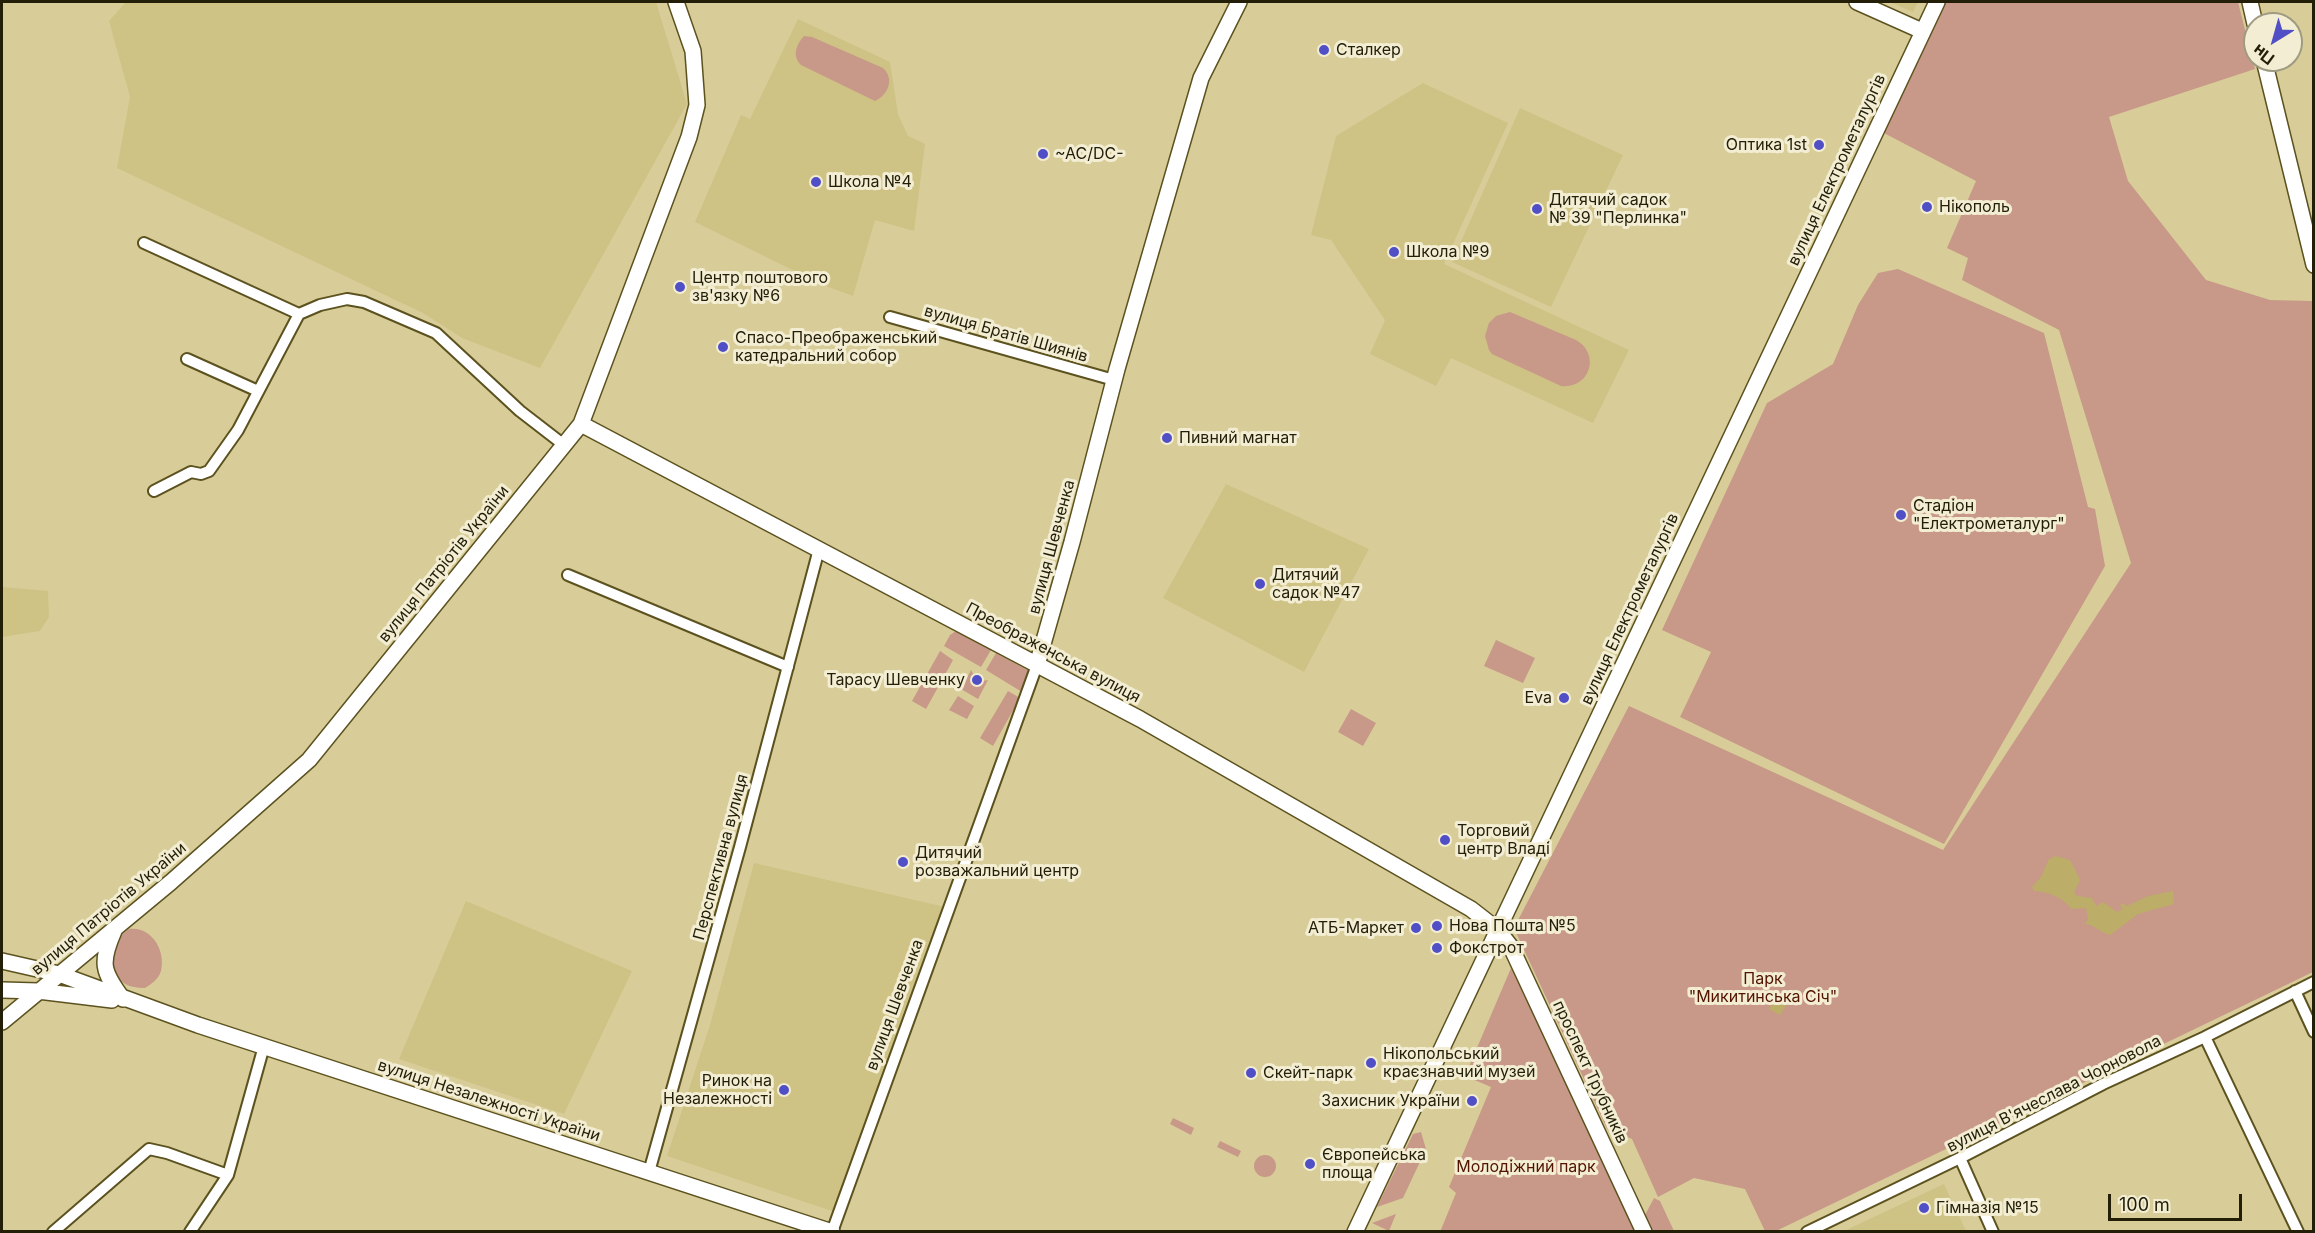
<!DOCTYPE html>
<meta charset="utf-8">
<style>
body{margin:0}
#map{position:relative;width:2315px;height:1233px;overflow:hidden;background:#d8cd98;font-family:Inter,sans-serif}
canvas{display:block}
.frame{position:absolute;inset:0;border:3px solid #221e08;pointer-events:none}
.north{position:absolute;left:2243px;top:12px;width:60px;height:60px;box-sizing:border-box;background:#f3eed3;border:2px solid #9f9b82;border-radius:50%;rotate:217deg;font-size:16px;font-weight:700;line-height:24px;text-align:center;color:#221e08}
.north::after{content:'';display:block;margin:auto;width:21px;height:27px;background:#504fc6;clip-path:polygon(50% 0,100% 100%,50% 72%,0 100%)}
.scale{position:absolute;left:2108px;top:1194px;width:134px;height:27px;box-sizing:border-box;border:3px solid #221e08;border-top:0;padding-left:8px;font-size:18px;line-height:21px;white-space:nowrap;color:#221e08;-webkit-text-stroke:4px #f3eed3;paint-order:stroke}
</style>
<div id="map">
<canvas width="2315" height="1233"></canvas>
<div class="frame"></div>
<div class="north">Пн</div>
<div class="scale">100 m</div>
</div>
<script>
const ctx = document.querySelector('canvas').getContext('2d');
ctx.lineJoin = 'round';
function fillPath(path, color) { ctx.fillStyle = color; ctx.fill(path, 'evenodd'); }
function trace(path, color, width, dash) { ctx.strokeStyle = color; ctx.lineWidth = width; ctx.lineCap = dash ? 'butt' : 'round'; ctx.setLineDash(dash || []); ctx.stroke(path); }
function label(font, color, halo, rows, align = 'center') {
  ctx.font = font + ' Inter,sans-serif'; ctx.lineWidth = 6; ctx.setLineDash([]); ctx.textBaseline = 'middle'; ctx.strokeStyle = halo; ctx.fillStyle = color; for (const [text, x, y, turn = 0] of rows) {
    ctx.save(); ctx.translate(x, y); ctx.rotate((+turn || 0) * Math.PI / 180); ctx.textAlign = isNaN(turn) ? turn : align; if (halo) ctx.strokeText(text, 0, 0); ctx.fillText(text, 0, 0); ctx.restore();
  }
}
const built = new Path2D(`
 M 126,2 L 656,2 L 687,104 L 540,368 L 462,338 L 423,313 L 117,168 L 130,97 L 109,21 Z
 M 1890,2 L 1918,2 L 1913,12 Z
 M 798,19 L 890,62 L 898,114 L 908,136 L 925,144 L 914,231 L 875,220 L 853,296 L 823,285 L 695,222 L 741,115 L 750,119 Z
 M 1423,83 L 1508,123 L 1444,264 L 1629,350 L 1593,423 L 1451,358 L 1436,386 L 1370,354 L 1385,320 L 1331,240 L 1311,235 L 1336,136 Z
 M 1520,108 L 1623,155 L 1551,307 L 1452,262 Z
 M 1226,484 L 1369,549 L 1304,672 L 1163,598 Z
 M 2,587 L 48,591 L 49,617 L 40,631 L 2,637 Z
 M 754,863 L 945,907 L 835,1212 L 667,1156 L 710,1025 Z
 M 466,901 L 632,971 L 564,1114 L 399,1059 Z
 M 1944,1184 L 1966,1231 L 1844,1231 Z`);
const green = new Path2D(`
 M 1943,2 L 2238,2 L 2255,69 L 2109,117 L 2128,181 L 2206,280 L 2270,300 L 2313,301 L 2313,972 L 1776,1231 L 1765,1231 L 1745,1189 L 1694,1178 L 1658,1197 L 1632,1139 L 1607,1129 L 1514,928 L 1629,706 L 1943,850 L 2131,563 L 2059,330 L 1962,280 L 1968,258 L 1947,248 L 1976,181 L 1880,131 Z
 M 804,36 L 812,37 L 883,68 C 895,79 888,95 875,101 L 801,65 C 792,56 796,45 804,36 Z
 M 1898,269 L 2044,333 L 2088,507 L 2095,509 L 2105,566 L 1944,844 L 1680,717 L 1711,652 L 1662,630 L 1767,403 L 1833,364 L 1858,305 L 1878,273 Z
 M 1510,312 L 1576,340 C 1601,354 1590,389 1561,386 L 1492,354 L 1489,350 L 1485,336 L 1489,323 L 1496,316 Z
 M 956,631 L 991,650 L 981,667 L 944,646 L 950,635 Z
 M 1496,640 L 1535,658 L 1523,683 L 1484,666 Z
 M 940,651 L 953,660 L 926,709 L 912,701 Z
 M 996,653 L 1031,672 L 1022,692 L 986,670 Z
 M 971,670 L 975,677 L 973,682 L 978,685 L 982,681 L 988,680 L 978,699 L 961,689 Z
 M 1008,691 L 1020,698 L 993,746 L 980,738 Z
 M 958,696 L 974,706 L 967,719 L 949,710 Z
 M 1351,709 L 1376,723 L 1363,746 L 1338,732 Z
 M 129,929 C 152,926 166,951 161,971 C 158,980 151,984 145,988 C 112,988 111,967 114,941 Z
 M 1511,968 L 1636,1231 L 1440,1232 L 1456,1193 L 1449,1187 L 1491,1087 L 1465,1076 Z
 M 1173,1118 L 1194,1128 L 1191,1135 L 1170,1124 Z
 M 1421,1132 L 1426,1149 L 1403,1198 L 1377,1207 L 1413,1134 Z
 M 1220,1141 L 1241,1151 L 1238,1157 L 1217,1147 Z
 M1254 1166a11 11 0 1 1 22 0a11 11 0 1 1-22 0Z
 M 1654,1198 L 1660,1201 L 1674,1231 L 1653,1231 L 1645,1215 Z
 M 1396,1214 L 1389,1231 L 1372,1223 Z`);
const water = new Path2D(`
 M 2056,856 L 2070,860 L 2080,880 L 2074,892 L 2077,896 L 2092,898 L 2096,906 L 2103,902 L 2117,912 L 2123,909 L 2120,906 L 2122,903 L 2127,906 L 2148,896 L 2173,891 L 2174,904 L 2138,914 L 2110,935 C 2100,933 2096,925 2085,924 L 2088,919 L 2086,908 L 2072,909 C 2061,897 2050,892 2034,891 L 2032,887 L 2041,877 L 2049,859 Z
 M 1775,998 L 1787,1004 L 1780,1015 L 1769,1009 Z`);
const street = new Path2D(`
 M 144,243 L 299,314
 M 890,317 L 1114,380
 M 187,359 L 258,391
 M 154,491 L 191,472 L 201,474 L 209,471 L 238,430 L 299,314 L 320,305 L 347,299 L 364,302 L 436,333 L 520,411 L 564,445
 M 568,575 L 788,667
 M 2295,991 L 2314,1032
 M 2205,1037 L 2298,1232
 M 1960,1158 L 1993,1232
 M 649,1172 L 740,847 L 819,549
 M 53,1232 L 149,1149 L 167,1153 L 228,1175
 M 190,1232 L 228,1175 L 264,1046
 M 832,1232 L 1037,665
 M 1807,1232 L 1960,1158 L 2103,1084 L 2205,1037 L 2314,982`);
const secondary = new Path2D(`
 M 1857,2 L 1922,31
 M 2250,2 L 2255,24
 M 2264,60 L 2314,265
 M 581,424 L 1140,719 L 1471,909 L 1498,930 L 1511,947 L 1644,1232
 M 1037,665 L 1072,542 L 1117,369 L 1201,78 L 1239,2
 M 114,931 C 100,963 102,971 123,999
 M 2,961 L 59,974 L 198,1025 L 832,1232
 M 2,990 L 38,991 L 112,1000
 M 2,1022 L 171,882 L 309,760 L 581,424 L 689,137 L 697,105 L 693,51 L 676,2
 M 1355,1232 L 1937,2`);
const markers = [
 [1324,50,6,"#504fc6"],
 [1819,145,6,"#504fc6"],
 [1043,154,6,"#504fc6"],
 [816,182,6,"#504fc6"],
 [1927,207,6,"#504fc6"],
 [1537,209,6,"#504fc6"],
 [1394,252,6,"#504fc6"],
 [680,287,6,"#504fc6"],
 [723,347,6,"#504fc6"],
 [1167,438,6,"#504fc6"],
 [1901,515,6,"#504fc6"],
 [1260,584,6,"#504fc6"],
 [977,680,6,"#504fc6"],
 [1564,698,6,"#504fc6"],
 [1445,840,6,"#504fc6"],
 [903,862,6,"#504fc6"],
 [1437,926,6,"#504fc6"],
 [1416,928,6,"#504fc6"],
 [1437,948,6,"#504fc6"],
 [1371,1063,6,"#504fc6"],
 [1251,1073,6,"#504fc6"],
 [784,1090,6,"#504fc6"],
 [1472,1101,6,"#504fc6"],
 [1310,1164,6,"#504fc6"],
 [1924,1208,6,"#504fc6"]
];
const poiNames = [
 ["Сталкер",1336,50],
 ["Оптика 1st",1807,145,"right"],
 ["~AC/DC-",1055,154],
 ["Школа №4",828,182],
 ["Дитячий садок",1549,200],
 ["№ 39 \"Перлинка\"",1549,218],
 ["Нікополь",1939,207],
 ["Школа №9",1406,252],
 ["Центр поштового",692,278],
 ["зв'язку №6",692,296],
 ["Спасо-Преображенський",735,338],
 ["катедральний собор",735,356],
 ["Пивний магнат",1179,438],
 ["Стадіон",1913,506],
 ["\"Електрометалург\"",1913,524],
 ["Дитячий",1272,575],
 ["садок №47",1272,593],
 ["Тарасу Шевченку",965,680,"right"],
 ["Eva",1552,698,"right"],
 ["Торговий",1457,831],
 ["центр Владі",1457,849],
 ["Дитячий",915,853],
 ["розважальний центр",915,871],
 ["Нова Пошта №5",1449,926],
 ["АТБ-Маркет",1404,928,"right"],
 ["Фокстрот",1449,948],
 ["Нiкопольський",1383,1054],
 ["краєзнавчий музей",1383,1072],
 ["Скейт-парк",1263,1073],
 ["Ринок на",772,1081,"right"],
 ["Незалежності",772,1099,"right"],
 ["Захисник України",1460,1101,"right"],
 ["Європейська",1322,1155],
 ["площа",1322,1173],
 ["Гімназія №15",1936,1208]
];
const streetNames = [
 ["вулиця Електрометалургів",1837,170,-65],
 ["вулиця Братів Шиянів",1006,334,16],
 ["вулиця Шевченка",1052,547,-75],
 ["вулиця Патріотів України",444,564,-51],
 ["вулиця Електрометалургів",1630,609,-65],
 ["Преображенська вулиця",1053,653,28],
 ["Перспективна вулиця",721,857,-75],
 ["вулиця Патріотів України",109,909,-40],
 ["вулиця Шевченка",895,1005,-70],
 ["проспект Трубників",1590,1072,65],
 ["вулиця В'ячеслава Чорновола",2054,1094,-27],
 ["вулиця Незалежності України",489,1101,18]
];
const parkNames = [
 ["Парк",1763,979],
 ["\"Микитинська Січ\"",1763,997],
 ["Молодіжний парк",1526,1167]
];
fillPath(built, '#cfc285');
fillPath(green, '#c89889');
fillPath(water, '#bcae68');
trace(street, '#5c521f', 14);
trace(secondary, '#5c521f', 18);
trace(street, '#fff', 10);
trace(secondary, '#fff', 15);
for (const [x, y, r, color] of markers) { const dot = new Path2D(); dot.arc(x, y, r, 0, 2 * Math.PI); ctx.fillStyle = color; ctx.fill(dot); trace(dot, '#f3eed3', 2); }
label('16px', '#221e08', '#f3eed3', poiNames, 'left');
label('16px', '#221e08', '#f3eed3', streetNames);
label('16px', '#521300', '#f3eed3', parkNames);
</script>
